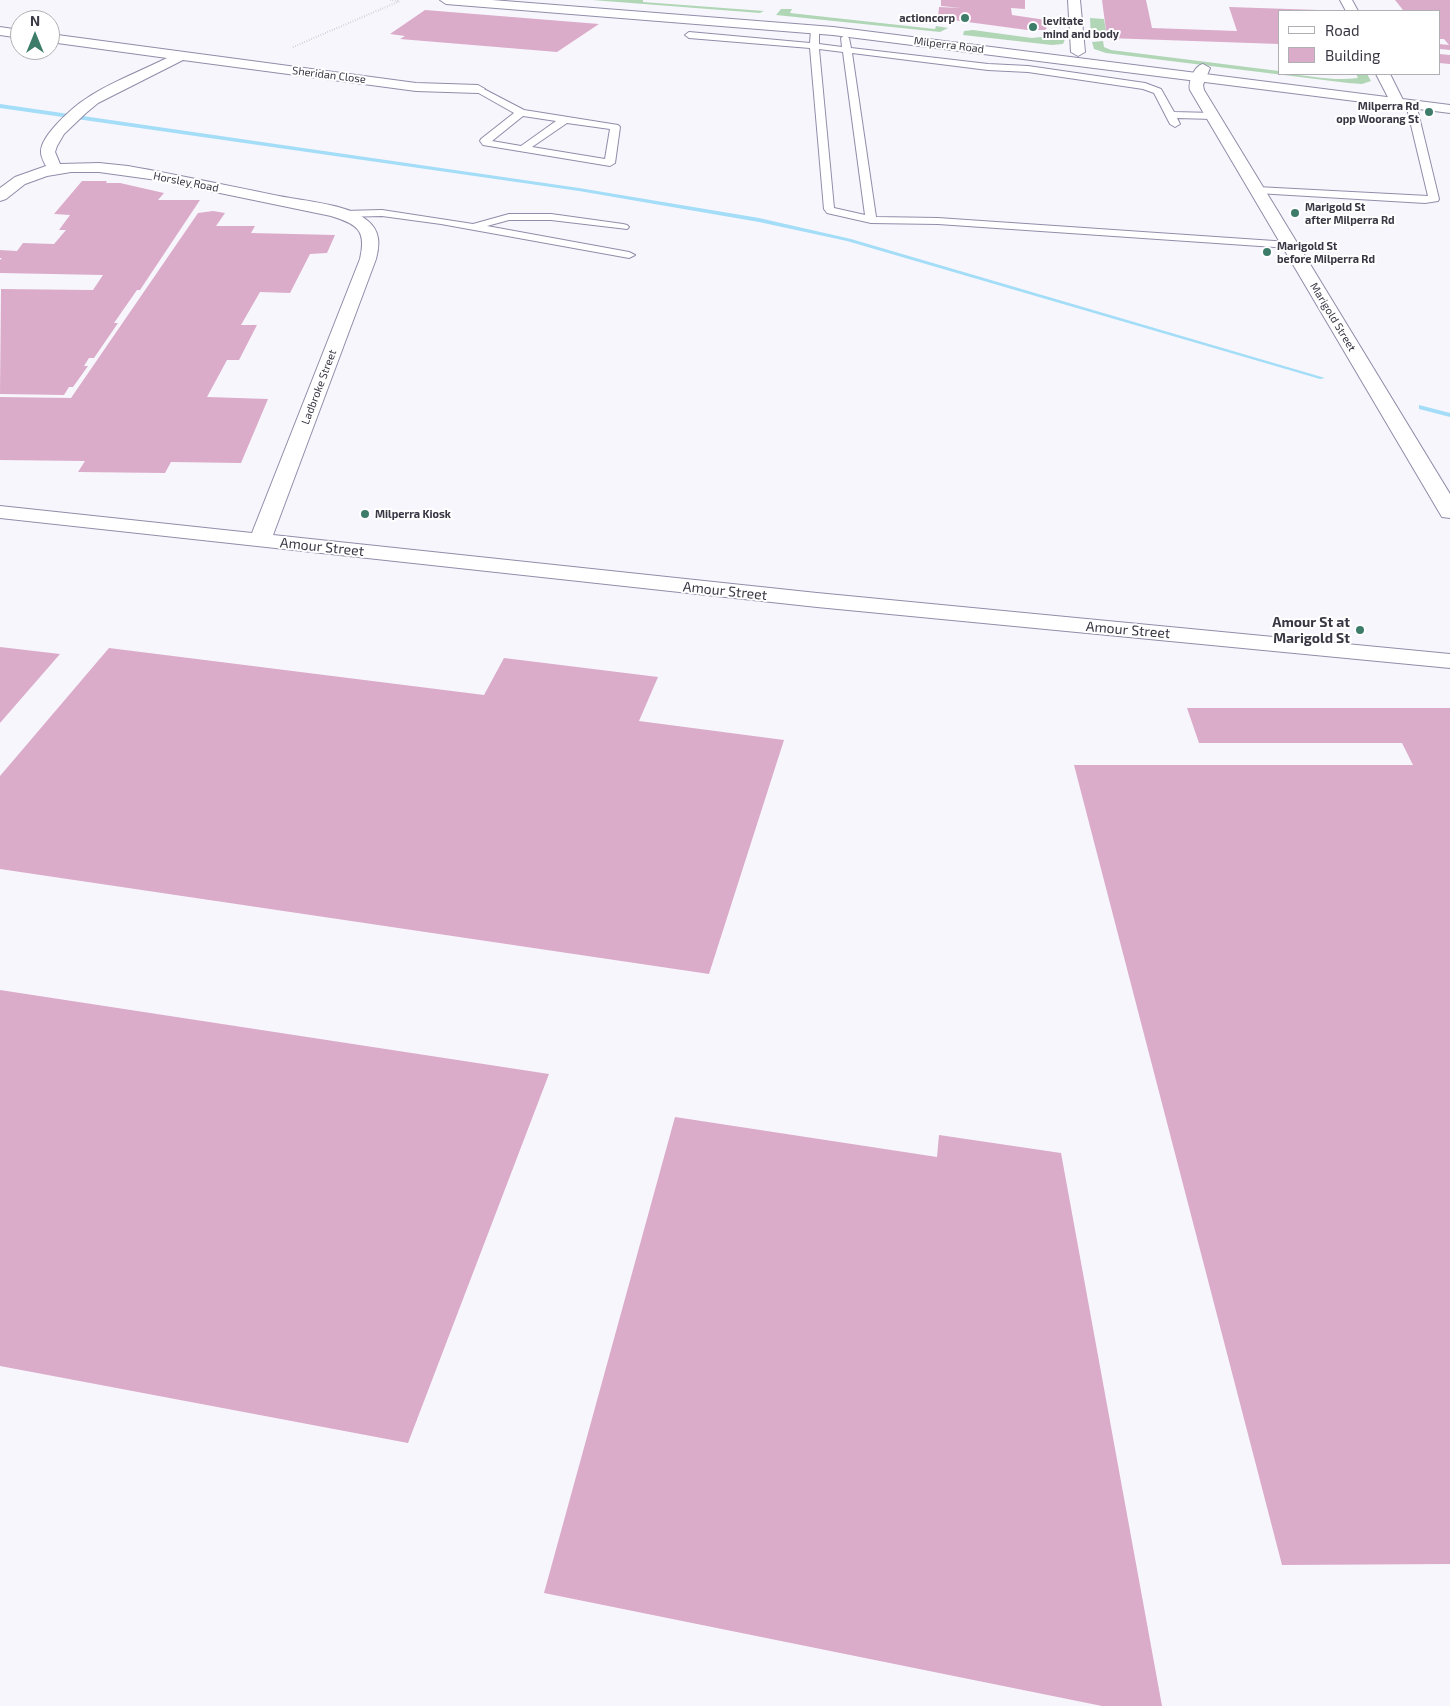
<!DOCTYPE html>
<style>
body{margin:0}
#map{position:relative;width:1450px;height:1706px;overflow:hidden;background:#f7f6fd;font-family:"Exo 2",sans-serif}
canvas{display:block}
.legend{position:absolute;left:1278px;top:10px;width:162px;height:65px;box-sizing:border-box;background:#fff;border:1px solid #afafb4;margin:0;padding:6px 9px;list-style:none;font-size:15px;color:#383743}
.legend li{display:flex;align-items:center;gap:10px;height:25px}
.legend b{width:25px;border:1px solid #afafb4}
.north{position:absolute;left:10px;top:10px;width:50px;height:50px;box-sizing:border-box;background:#fff;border:1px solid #afafb4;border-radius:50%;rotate:0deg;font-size:14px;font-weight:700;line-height:20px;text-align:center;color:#383743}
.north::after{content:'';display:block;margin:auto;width:18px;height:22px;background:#3d7c69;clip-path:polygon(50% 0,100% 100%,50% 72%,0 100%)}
</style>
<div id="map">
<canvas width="1450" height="1706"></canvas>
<ul class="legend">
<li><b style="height:6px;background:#fff"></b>Road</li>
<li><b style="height:14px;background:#dbabca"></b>Building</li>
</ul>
<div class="north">N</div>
</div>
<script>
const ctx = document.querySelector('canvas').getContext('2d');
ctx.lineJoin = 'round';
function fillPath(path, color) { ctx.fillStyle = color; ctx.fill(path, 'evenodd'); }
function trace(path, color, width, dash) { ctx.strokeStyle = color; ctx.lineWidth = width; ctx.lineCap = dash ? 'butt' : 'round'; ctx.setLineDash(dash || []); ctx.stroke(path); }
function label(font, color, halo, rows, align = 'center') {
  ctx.font = font + ' "Exo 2",sans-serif'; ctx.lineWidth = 4; ctx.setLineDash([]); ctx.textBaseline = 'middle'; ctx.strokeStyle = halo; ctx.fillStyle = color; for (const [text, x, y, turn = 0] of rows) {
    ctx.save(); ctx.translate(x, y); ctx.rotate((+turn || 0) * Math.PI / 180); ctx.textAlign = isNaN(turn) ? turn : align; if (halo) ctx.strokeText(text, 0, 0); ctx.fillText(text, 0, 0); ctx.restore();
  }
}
const green = new Path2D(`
 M 592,0 L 643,0 L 643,2 L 764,11 L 760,13 Z
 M 781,9 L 792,9 L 790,13 L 935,29 L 936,26 L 948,28 L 940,32 L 776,15 Z
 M 1090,18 L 1104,19 L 1107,37 L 1091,37 Z
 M 973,30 L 1032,38 L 1050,36 L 1066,37 L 1063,44 L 1052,45 L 963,35 L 964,31 Z
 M 1103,41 L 1104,47 L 1111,50 L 1279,71 L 1279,74 C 1305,74 1332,82 1358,78 L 1356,74 L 1367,74 L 1371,81 L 1362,84 L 1348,83 L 1106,53 L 1094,49 L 1092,42 Z`);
const stream = new Path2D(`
 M 0,104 L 579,188 L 759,218 L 851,239 L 1325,378 L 1320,379 L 847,241 L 759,222 L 579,191 L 0,108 Z
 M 1419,405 L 1450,413 L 1450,417 L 1419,409 Z`);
const building = new Path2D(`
 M 941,0 L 1025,0 L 1025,9 L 1011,8 L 1012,15 L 1046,20 L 1041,25 L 1047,28 L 1045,30 L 1027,30 L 938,18 L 939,7 L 961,8 L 941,6 Z
 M 1102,0 L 1146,0 L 1152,28 L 1237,31 L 1229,7 L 1319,10 L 1319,11 L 1279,11 L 1279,44 L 1107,38 Z
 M 1395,0 L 1450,0 L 1450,50 L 1440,49 L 1439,47 L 1439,44 L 1449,45 L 1444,39 L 1439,39 L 1439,11 L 1403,10 Z
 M 425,10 L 599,24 L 557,52 L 400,39 L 405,36 L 390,34 Z
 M 1439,54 L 1450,55 L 1450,64 L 1439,63 Z
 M 82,181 L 107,181 L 106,183 L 120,183 L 164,193 L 158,200 L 200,200 L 140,290 L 137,290 L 114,323 L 118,323 L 94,358 L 89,358 L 84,366 L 88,366 L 73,387 L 69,387 L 64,395 L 0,394 L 1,289 L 93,290 L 103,275 L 0,273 L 0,260 L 2,258 L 0,258 L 0,250 L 17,251 L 23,243 L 54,244 L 66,230 L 59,230 L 70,215 L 54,214 Z
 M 213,211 L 225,213 L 216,226 L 255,226 L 251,233 L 335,235 L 327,253 L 310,254 L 290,293 L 260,292 L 241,325 L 257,325 L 239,360 L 227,360 L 207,397 L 268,399 L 241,463 L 171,462 L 165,473 L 78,472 L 85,461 L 0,460 L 0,397 L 71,398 L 198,213 Z
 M 0,647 L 60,654 L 0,723 Z
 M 109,648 L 484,695 L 504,658 L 658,677 L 639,721 L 784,740 L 709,974 L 0,869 L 0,776 Z
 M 1187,708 L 1450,708 L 1450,1564 L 1282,1565 L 1074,765 L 1413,765 L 1402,743 L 1199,743 Z
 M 0,990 L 549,1074 L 408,1443 L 0,1366 Z
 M 675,1117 L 937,1157 L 939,1135 L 1061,1153 L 1162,1706 L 1102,1706 L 544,1593 Z`);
const path = new Path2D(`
 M 390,0 L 399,1
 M 293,47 L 400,1`);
const lane = new Path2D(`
 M 815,27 L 819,30 L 819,44 L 842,47 L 841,38 L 845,35 L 849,38 L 851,48 L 988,64 L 1028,66 L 1145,83 L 1161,89 L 1174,112 L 1213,113 L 1218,116 L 1213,119 L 1177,118 L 1180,124 L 1175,127 L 1170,124 L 1154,93 L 1143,89 L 1028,72 L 988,70 L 852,53 L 876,217 L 938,218 L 1289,242 L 1295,245 L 1289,248 L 938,224 L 871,223 L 827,213 L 824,209 L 810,48 L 689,38 L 685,35 L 689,32 L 810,43 L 811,30 ZM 819,49 L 843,52 L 865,215 L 834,208 Z
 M 478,86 L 524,110 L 618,125 L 620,127 L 615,163 L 610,166 L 483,145 L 480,141 L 481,139 L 514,113 L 475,91 L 475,87 ZM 523,116 L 556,121 L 521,146 L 492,141 ZM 567,123 L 610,129 L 605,159 L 532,147 Z
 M 1411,101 L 1416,104 L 1439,199 L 1438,201 L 1425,203 L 1257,193 L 1252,190 L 1257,187 L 1428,196 L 1406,104 Z
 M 382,210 L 473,224 L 509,214 L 551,214 L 623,224 L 627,225 L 629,227 L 627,229 L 551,220 L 509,220 L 487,226 L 629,252 L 635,255 L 629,258 L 441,224 L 382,216 L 343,217 L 338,214 L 343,211 Z`);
const street = new Path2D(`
 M 1068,0 L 1080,0 L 1085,52 L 1078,56 L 1071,52 Z
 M 1340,0 L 1352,0 L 1358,11 L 1346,11 Z
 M 0,27 L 20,30 L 20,38 L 0,35 Z
 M 50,34 L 416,83 L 478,85 L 485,89 L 478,93 L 416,91 L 183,60 L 98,103 L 86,113 L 64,134 L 57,146 L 55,152 L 60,164 L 99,163 L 128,166 C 179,175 229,186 279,196 C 304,201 349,204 368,221 C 380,231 380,244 376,259 L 273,535 L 817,593 L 1450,654 L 1450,668 L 817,607 L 0,518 L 0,506 L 252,533 L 360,259 C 367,230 357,224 331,216 L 157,180 L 99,172 L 71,172 L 47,176 L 25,184 L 6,199 L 0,201 L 0,188 L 15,177 L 46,166 C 44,162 41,157 41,152 C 40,136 74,106 87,98 C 111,82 141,71 167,58 L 50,42 Z
 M 1203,64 L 1210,68 L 1203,85 L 1204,90 L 1450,494 L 1450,518 L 1442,517 L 1439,512 L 1190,90 C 1188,82 1194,66 1203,64 Z
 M 1376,74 L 1390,74 L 1404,102 L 1402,105 L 1392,105 Z`);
const highway = new Path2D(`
 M 440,0 L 492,0 L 833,27 L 1450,105 L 1450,113 L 833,35 L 446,4 Z`);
const markers = [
 [965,18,5,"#3d7c69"],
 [1033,27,5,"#3d7c69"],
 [1429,112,5,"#3d7c69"],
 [1295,213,5,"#3d7c69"],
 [1267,252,5,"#3d7c69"],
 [365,514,5,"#3d7c69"],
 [1360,630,5,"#3d7c69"]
];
const farPoinames = [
 ["actioncorp",955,18,"right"],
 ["levitate",1043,21],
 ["mind and body",1043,34],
 ["Milperra Rd",1419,106,"right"],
 ["opp Woorang St",1419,119,"right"],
 ["Marigold St",1305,207],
 ["after Milperra Rd",1305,220],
 ["Marigold St",1277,246],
 ["before Milperra Rd",1277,259],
 ["Milperra Kiosk",375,514]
];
const farStreetnames = [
 ["Milperra Road",949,45,7],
 ["Sheridan Close",329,75,7],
 ["Horsley Road",186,182,11],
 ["Marigold Street",1333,317,59],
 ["Ladbroke Street",319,387,-69]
];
const streetNames = [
 ["Amour Street",322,547,6],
 ["Amour Street",725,591,6],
 ["Amour Street",1128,630,5]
];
const poiNames = [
 ["Amour St at",1350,622],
 ["Marigold St",1350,638]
];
fillPath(green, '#b1d6b6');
fillPath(stream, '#a4ddf7');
fillPath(building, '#dbabca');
trace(lane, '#908da9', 2);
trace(street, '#908da9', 2);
trace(highway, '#908da9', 2);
trace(path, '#b9b8c1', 2, [0.5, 2]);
fillPath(lane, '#fff');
fillPath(street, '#fff');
fillPath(highway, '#fff');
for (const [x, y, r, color] of markers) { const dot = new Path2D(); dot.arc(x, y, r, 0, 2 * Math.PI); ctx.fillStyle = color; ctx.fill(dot); trace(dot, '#fff', 2); }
label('bold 11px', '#383743', '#fff', farPoinames, 'left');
label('11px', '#383743', '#fff', farStreetnames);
label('14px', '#383743', '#fff', streetNames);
label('bold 14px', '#383743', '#fff', poiNames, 'right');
</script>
